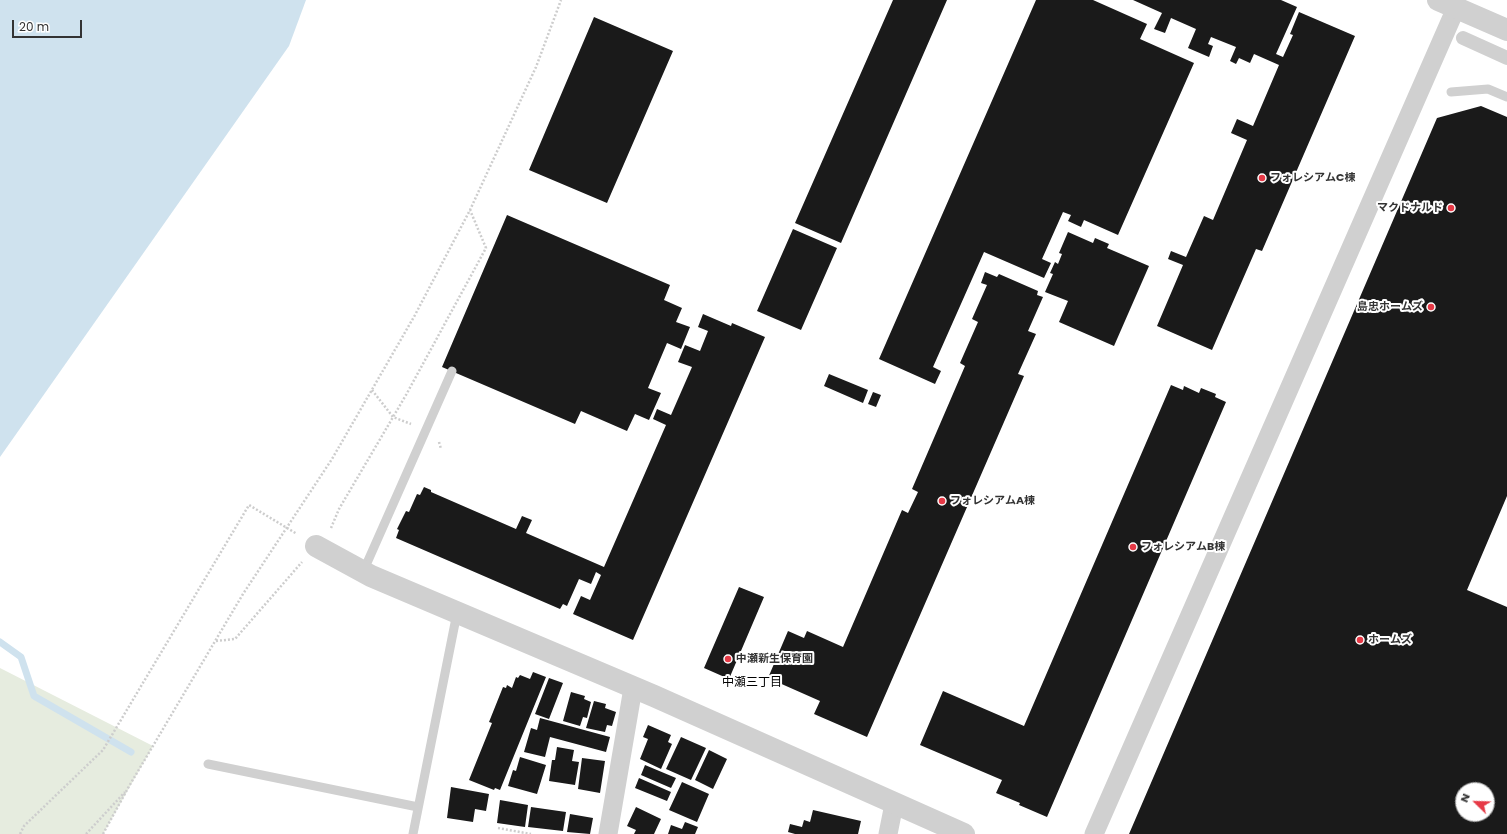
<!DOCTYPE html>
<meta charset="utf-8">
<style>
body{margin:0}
#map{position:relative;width:1507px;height:834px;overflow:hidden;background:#fff;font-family:Poppins,sans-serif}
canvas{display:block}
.north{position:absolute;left:1455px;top:782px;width:40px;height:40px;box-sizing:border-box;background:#fff;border:1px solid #adadad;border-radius:50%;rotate:293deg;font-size:11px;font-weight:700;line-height:16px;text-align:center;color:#333}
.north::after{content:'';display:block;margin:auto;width:14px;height:18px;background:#e63946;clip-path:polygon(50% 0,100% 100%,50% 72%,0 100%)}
.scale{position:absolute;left:12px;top:20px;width:70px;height:18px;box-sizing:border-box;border:2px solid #333;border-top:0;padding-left:5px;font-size:12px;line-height:14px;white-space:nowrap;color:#333;-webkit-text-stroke:3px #fff;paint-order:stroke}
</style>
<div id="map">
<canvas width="1507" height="834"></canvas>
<div class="north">N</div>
<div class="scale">20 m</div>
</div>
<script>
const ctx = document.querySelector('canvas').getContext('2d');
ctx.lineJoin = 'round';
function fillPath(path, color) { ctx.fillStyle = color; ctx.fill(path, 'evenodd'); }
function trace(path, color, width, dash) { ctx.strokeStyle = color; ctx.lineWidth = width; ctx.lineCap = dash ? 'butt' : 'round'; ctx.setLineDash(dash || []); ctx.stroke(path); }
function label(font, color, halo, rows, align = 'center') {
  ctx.font = font + ' Poppins,"Noto Sans JP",sans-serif'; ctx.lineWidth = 4; ctx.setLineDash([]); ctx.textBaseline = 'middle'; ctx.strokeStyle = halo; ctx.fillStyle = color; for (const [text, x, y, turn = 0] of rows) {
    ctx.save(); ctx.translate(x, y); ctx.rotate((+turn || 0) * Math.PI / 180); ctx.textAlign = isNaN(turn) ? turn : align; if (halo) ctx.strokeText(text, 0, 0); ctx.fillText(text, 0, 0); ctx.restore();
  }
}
const green = new Path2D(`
 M 0,668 L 153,746 L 103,834 L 0,834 Z`);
const water = new Path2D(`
 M 0,0 L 306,0 L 289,46 L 0,457 Z`);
const stream = new Path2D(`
 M 0,642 L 21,657 L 34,696 L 131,752`);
const building = new Path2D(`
 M 893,0 L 947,0 L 841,243 L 795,223 Z
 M 1036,0 L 1093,0 L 1147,24 L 1140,39 L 1194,63 L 1118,235 L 1084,220 L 1081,227 L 1068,221 L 1071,215 L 1063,212 L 1042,259 L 1051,263 L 1044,278 L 984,252 L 933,367 L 941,371 L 935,384 L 879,359 Z
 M 1133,0 L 1281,0 L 1297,7 L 1276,54 L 1283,57 L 1293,35 L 1290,34 L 1299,12 L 1355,36 L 1262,251 L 1256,249 L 1212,350 L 1157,326 L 1183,265 L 1168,259 L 1171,251 L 1186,257 L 1204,216 L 1213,220 L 1247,140 L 1231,133 L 1237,119 L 1253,126 L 1279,65 L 1254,54 L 1250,63 L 1239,58 L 1236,64 L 1230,61 L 1236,47 L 1211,37 L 1208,44 L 1213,46 L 1209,57 L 1188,48 L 1196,29 L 1171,18 L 1165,33 L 1154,29 L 1162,13 Z
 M 594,17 L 673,51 L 607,203 L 529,170 Z
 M 1481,106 L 1507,117 L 1507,496 L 1467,590 L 1507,607 L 1507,834 L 1129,834 L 1437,118 ZM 1463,790 L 1487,790 L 1487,814 L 1463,814 Z
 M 507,215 L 670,285 L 664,300 L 682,308 L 676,322 L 690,327 L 681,349 L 667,343 L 648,388 L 661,393 L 649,420 L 635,414 L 627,431 L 581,411 L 575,424 L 442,367 Z
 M 793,229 L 837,248 L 801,330 L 757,311 Z
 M 1068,232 L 1093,243 L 1095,238 L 1109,244 L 1107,248 L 1149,266 L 1114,346 L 1059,322 L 1068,301 L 1045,292 L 1053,274 L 1050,273 L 1055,262 L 1058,264 L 1062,254 L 1059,253 Z
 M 985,272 L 997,277 L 999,274 L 1038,291 L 1037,295 L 1043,297 L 1028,331 L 1036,334 L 1018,374 L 1024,376 L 867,737 L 814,714 L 820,701 L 768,678 L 788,631 L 804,638 L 807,631 L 843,647 L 902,510 L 908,513 L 918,492 L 912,489 L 965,366 L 960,363 L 978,322 L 972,319 L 987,285 L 981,283 Z
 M 703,314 L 731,326 L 732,323 L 765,337 L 633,640 L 573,614 L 581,596 L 590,600 L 601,575 L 596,572 L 591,584 L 579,579 L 567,606 L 563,604 L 560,609 L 396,538 L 399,530 L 397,529 L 406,511 L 409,512 L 417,494 L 420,495 L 424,487 L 431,490 L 431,492 L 516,529 L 522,516 L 532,520 L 526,533 L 604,567 L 666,425 L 653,419 L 657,409 L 671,415 L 692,367 L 678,362 L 685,345 L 700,351 L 708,331 L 698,327 Z
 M 829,374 L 868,390 L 863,403 L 824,386 Z
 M 1171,385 L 1183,390 L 1184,386 L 1199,393 L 1201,388 L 1216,394 L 1215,397 L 1226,402 L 1047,817 L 1019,805 L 1020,803 L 996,793 L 1002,780 L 920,745 L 943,691 L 1024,726 Z
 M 873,392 L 881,395 L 876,407 L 868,404 Z
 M 739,587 L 764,597 L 729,679 L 704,668 Z
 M 533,672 L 546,677 L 500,790 L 495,788 L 494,790 L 469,780 L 492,723 L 489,722 L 503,687 L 506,688 L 507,685 L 512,688 L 516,677 L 518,678 L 520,675 L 530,679 Z
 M 549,678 L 563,683 L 549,719 L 535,714 Z
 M 571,692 L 585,696 L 584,699 L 591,702 L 587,718 L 583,717 L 580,726 L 563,721 Z
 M 594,701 L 606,704 L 605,708 L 616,712 L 612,726 L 607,725 L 605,732 L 586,728 Z
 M 540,718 L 610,737 L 606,752 L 550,737 L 545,757 L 524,752 L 531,728 L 537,730 Z
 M 648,725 L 671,735 L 668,742 L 672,744 L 661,769 L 640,759 L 648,739 L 643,737 Z
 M 681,737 L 706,748 L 691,780 L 666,769 Z
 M 557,747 L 574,750 L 572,761 L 579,762 L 575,785 L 549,781 L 552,760 L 555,760 Z
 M 709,750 L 727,759 L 713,789 L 695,780 Z
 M 520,757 L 546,765 L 537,794 L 508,786 L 513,770 L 516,771 Z
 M 582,758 L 605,761 L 600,793 L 578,789 Z
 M 645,765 L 676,778 L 671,788 L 641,775 Z
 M 639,778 L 671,792 L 667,801 L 635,788 Z
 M 682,782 L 709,794 L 697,822 L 669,810 Z
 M 451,787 L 489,794 L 486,811 L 475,809 L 473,822 L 447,818 Z
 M 500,800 L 528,805 L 525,827 L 497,823 Z
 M 531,807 L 566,812 L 563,831 L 528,827 Z
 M 636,807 L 661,819 L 654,834 L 634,834 L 636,830 L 627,826 Z
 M 813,810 L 861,821 L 858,834 L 795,834 L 788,832 L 790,824 L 802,827 L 804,820 L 810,822 Z
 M 570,814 L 593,818 L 590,834 L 567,832 Z
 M 685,822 L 698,827 L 695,834 L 668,834 L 671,825 L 682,829 Z`);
const path = new Path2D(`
 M 372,390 L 393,417 L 411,424
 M 439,442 L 441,449
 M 331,528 L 339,509 L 406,395 L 486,248 L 470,210
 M 216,641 L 235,639 L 302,562
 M 498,828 L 531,834
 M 20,834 L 24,826 L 103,750 L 249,505 L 297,534
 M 86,834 L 125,792
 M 103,834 L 128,788 L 243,594 L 332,459 L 415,315 L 470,210 L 536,67 L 561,0`);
const service = new Path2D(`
 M 1451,92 L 1488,89 L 1507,97
 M 363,572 L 452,371
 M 208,764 L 418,807
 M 413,834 L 457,613`);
const pedestrian = new Path2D(`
 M 1463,38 L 1507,58`);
const minor = new Path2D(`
 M 608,834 L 633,688
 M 888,834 L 894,804
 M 1094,834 L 1456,8`);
const tertiary = new Path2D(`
 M 1438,0 L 1507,30
 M 316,546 L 371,576 L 654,696 L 964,834`);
const markers = [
 [1262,178,4,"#e63946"],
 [1451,208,4,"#e63946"],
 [1431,307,4,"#e63946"],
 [942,501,4,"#e63946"],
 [1133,547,4,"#e63946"],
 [1360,640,4,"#e63946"],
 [728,659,4,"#e63946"]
];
const poiNames = [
 ["フォレシアムC棟",1270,178],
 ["マクドナルド",1443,208,"right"],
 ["島忠ホームズ",1423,307,"right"],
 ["フォレシアムA棟",950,501],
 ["フォレシアムB棟",1141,547],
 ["ホームズ",1368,640],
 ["中瀬新生保育園",736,659]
];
const neighbourhoodNames = [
 ["中瀬三丁目",752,683]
];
fillPath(green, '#e6ecdf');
fillPath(water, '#cfe2ee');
trace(stream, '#cfe2ee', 7);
fillPath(building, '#1a1a1a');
trace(path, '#cdcdcd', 2.5, [2, 2]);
trace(service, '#d0d0d0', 9);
trace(pedestrian, '#d0d0d0', 14);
trace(minor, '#d0d0d0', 19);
trace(tertiary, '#d0d0d0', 22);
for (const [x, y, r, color] of markers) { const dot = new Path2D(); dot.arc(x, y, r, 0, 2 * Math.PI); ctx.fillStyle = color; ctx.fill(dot); trace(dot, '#fff', 1.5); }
label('bold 11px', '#333', '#fff', poiNames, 'left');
label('12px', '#000', '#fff', neighbourhoodNames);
</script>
